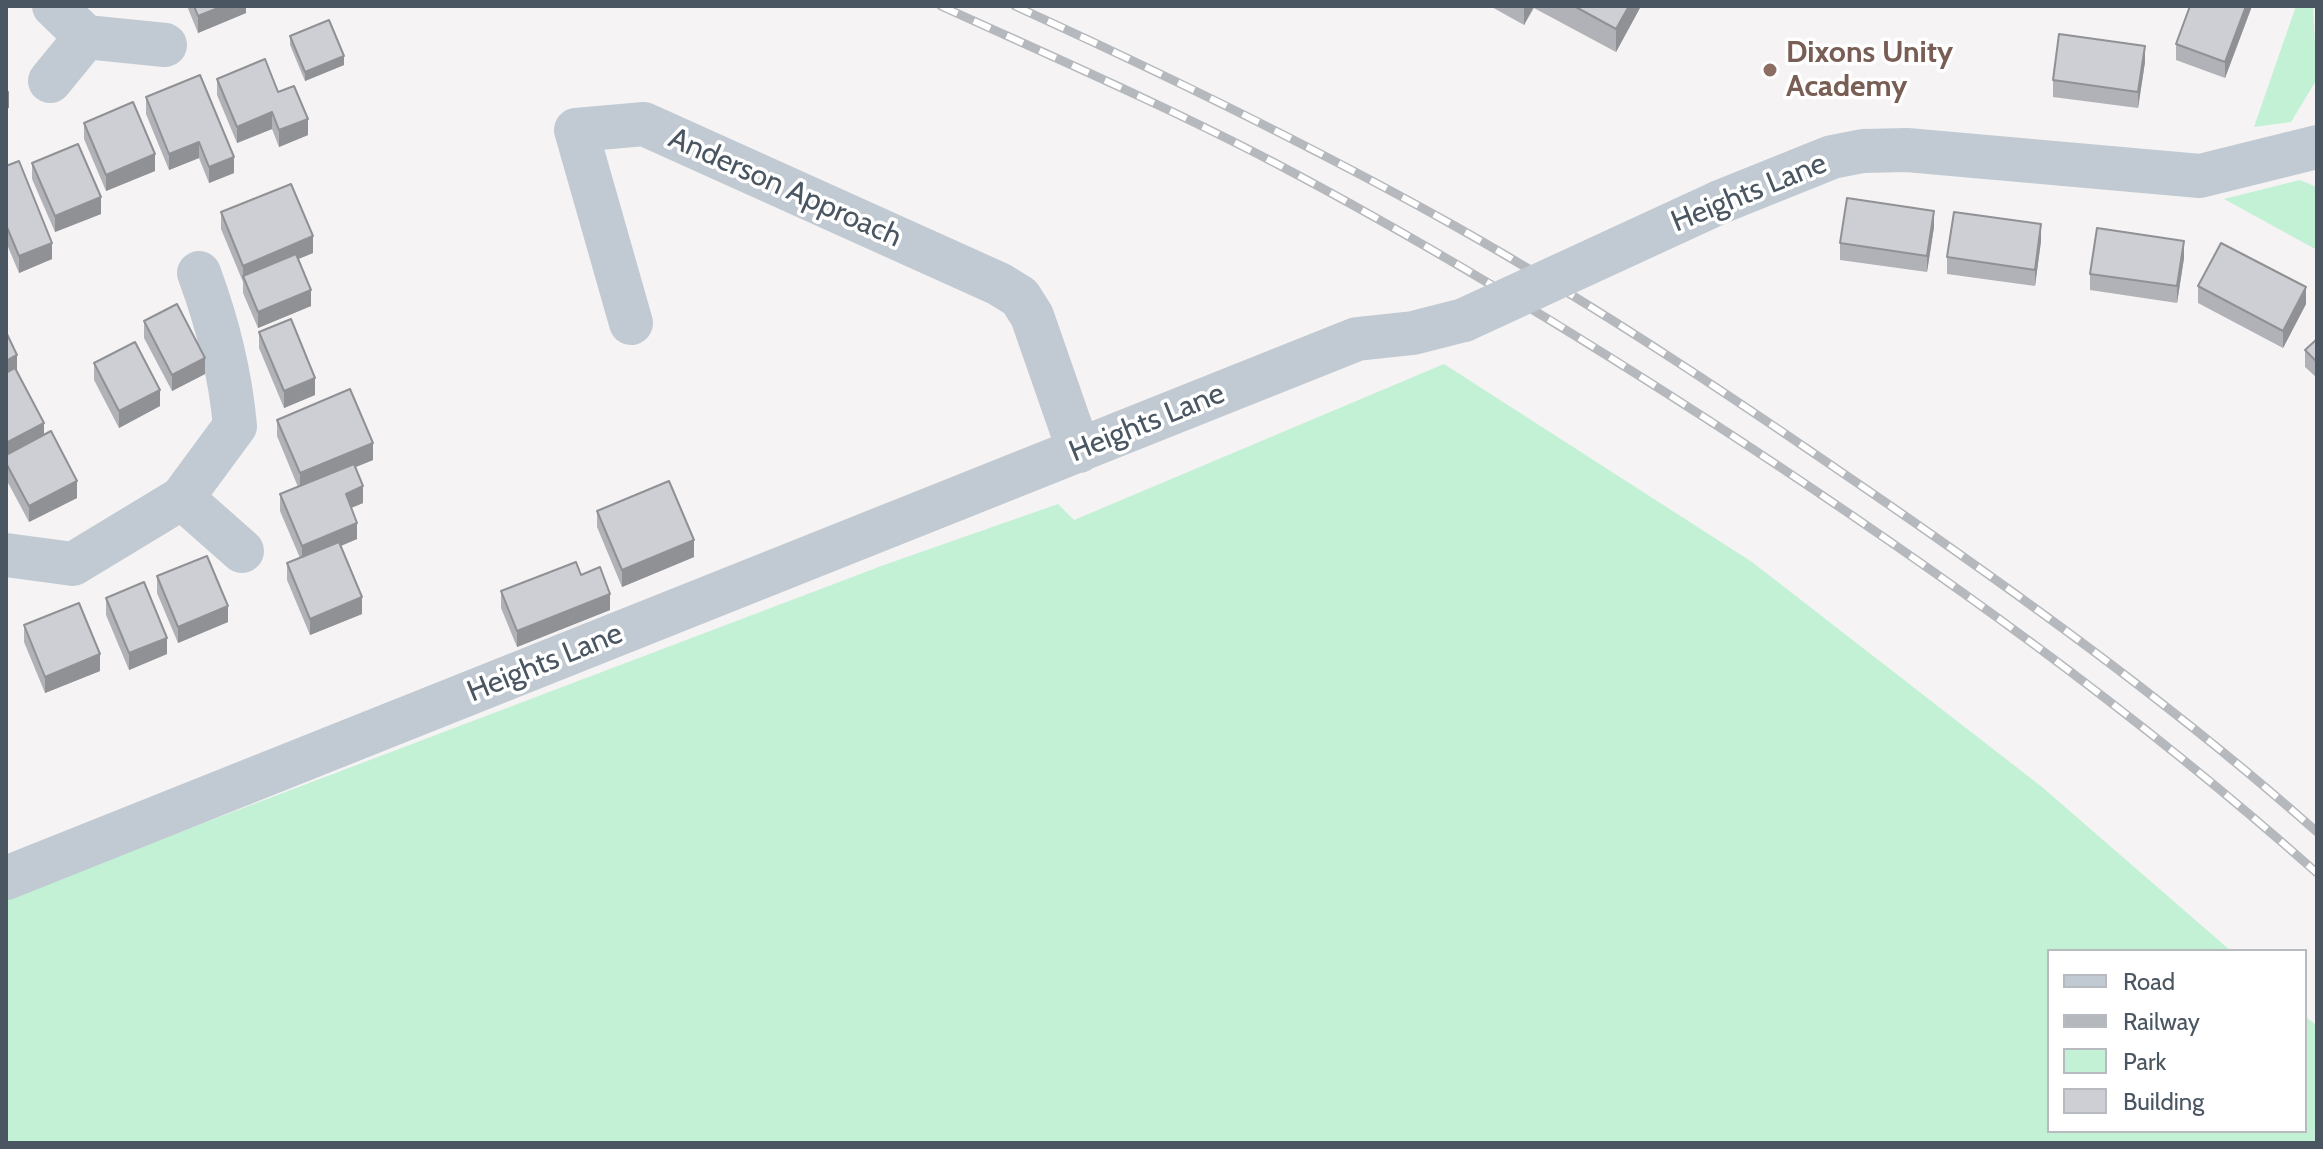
<!DOCTYPE html>
<style>
body{margin:0}
#map{position:relative;width:2323px;height:1149px;overflow:hidden;background:#f5f3f3;font-family:Cabin,sans-serif}
canvas{display:block}
.frame{position:absolute;inset:0;border:8px solid #4a5661;pointer-events:none}
.legend{position:absolute;left:2047px;top:949px;width:260px;height:184px;box-sizing:border-box;background:#fff;border:2px solid #b7bbc0;margin:0;padding:10px 14px;list-style:none;font-size:24px;color:#4a5661}
.legend li{display:flex;align-items:center;gap:16px;height:40px}
.legend b{width:40px;border:2px solid #b7bbc0}
</style>
<div id="map">
<canvas width="2323" height="1149"></canvas>
<div class="frame"></div>
<ul class="legend">
<li><b style="height:10px;background:#c1cad2"></b>Road</li>
<li><b style="height:10px;background:#b5b8bd"></b>Railway</li>
<li><b style="height:22px;background:#c3f1d5"></b>Park</li>
<li><b style="height:22px;background:#cdcfd5"></b>Building</li>
</ul>
</div>
<script>
const ctx = document.querySelector('canvas').getContext('2d');
ctx.lineJoin = 'round';
function fillPath(path, color) { ctx.fillStyle = color; ctx.fill(path, 'evenodd'); }
function trace(path, color, width, dash) { ctx.strokeStyle = color; ctx.lineWidth = width; ctx.lineCap = dash ? 'butt' : 'round'; ctx.setLineDash(dash || []); ctx.stroke(path); }
function label(font, color, halo, rows, align = 'center') {
  ctx.font = font + ' Cabin,sans-serif'; ctx.lineWidth = 7; ctx.setLineDash([]); ctx.textBaseline = 'middle'; ctx.strokeStyle = halo; ctx.fillStyle = color; for (const [text, x, y, turn = 0] of rows) {
    ctx.save(); ctx.translate(x, y); ctx.rotate((+turn || 0) * Math.PI / 180); ctx.textAlign = isNaN(turn) ? turn : align; if (halo) ctx.strokeText(text, 0, 0); ctx.fillText(text, 0, 0); ctx.restore();
  }
}
const green = new Path2D(`
 M 2296,6 L 2313,6 L 2317,79 L 2291,122 L 2254,127 Z
 M 2300,180 L 2317,187 L 2317,250 L 2224,199 Z
 M 1444,364 L 1752,562 L 2042,787 L 2231,951 L 2049,951 L 2049,1131 L 2305,1131 L 2305,1016 L 2317,1026 L 2317,1143 L 6,1143 L 6,898 L 884,565 L 1058,504 L 1074,520 Z`);
const minor = new Path2D(`
 M 54,6 L 86,37 L 165,45
 M 50,81 L 86,37
 M 1720,202 L 1832,157 L 1863,151 L 1907,150 L 2200,176 L 2317,147
 M 631,323 L 576,130 L 644,124 L 999,284 L 1020,297 L 1032,316 L 1079,451
 M 182,498 L 235,426 C 230,371 218,324 199,273
 M 6,555 L 73,564 L 182,498 L 242,551
 M 6,878 L 1357,339 L 1413,333 L 1464,320`);
const rail = new Path2D(`
 M 941,6 C 1053,57 1166,106 1275,163 C 1433,246 1584,339 1733,436 C 1936,569 2135,711 2317,873
 M 1015,6 C 1164,74 1310,145 1453,225 C 1606,311 1753,411 1898,511 C 2042,611 2185,715 2317,832`);
const minorBridge = new Path2D(`
 M 1464,320 L 1720,202`);
const wall = new Path2D(`
 M 187,6 L 246,6 L 246,13 L 198,33 Z
 M 1490,6 L 1641,6 L 1616,52 L 1534,8 L 1524,25 Z
 M 2190,6 L 2252,6 L 2225,78 L 2176,60 L 2176,44 Z
 M 290,36 L 344,65 L 305,81 L 290,45 Z
 M 2145,62 L 2138,108 L 2053,97 L 2053,80 Z
 M 217,79 L 278,92 L 308,135 L 279,147 L 272,129 L 237,143 L 217,95 Z
 M 146,97 L 234,173 L 209,183 L 199,158 L 169,170 L 146,114 Z
 M 84,123 L 155,171 L 106,191 L 84,139 Z
 M 32,163 L 101,214 L 55,232 L 32,179 Z
 M 6,166 L 52,259 L 19,273 L 6,242 Z
 M 221,212 L 313,253 L 298,259 L 311,306 L 258,328 L 243,293 L 243,282 L 221,229 Z
 M 1934,227 L 1927,272 L 1840,260 L 1840,243 Z
 M 2041,241 L 2035,286 L 1947,274 L 1947,257 Z
 M 2184,258 L 2177,303 L 2090,290 L 2090,274 Z
 M 2198,286 L 2306,304 L 2283,348 L 2198,303 Z
 M 144,321 L 205,374 L 172,391 L 144,338 Z
 M 6,332 L 17,372 L 44,435 L 77,498 L 29,522 L 6,479 Z
 M 259,332 L 315,395 L 284,408 L 259,348 Z
 M 2317,339 L 2317,378 L 2305,367 L 2305,350 Z
 M 94,363 L 160,406 L 119,428 L 94,380 Z
 M 277,420 L 373,460 L 355,467 L 363,503 L 351,508 L 357,539 L 341,546 L 362,614 L 310,635 L 287,580 L 287,563 L 300,558 L 280,511 L 280,494 L 298,487 L 277,436 Z
 M 597,511 L 694,557 L 622,587 L 597,527 Z
 M 581,575 L 610,610 L 517,647 L 501,608 L 501,591 Z
 M 157,576 L 228,622 L 178,643 L 157,593 Z
 M 106,598 L 167,654 L 129,670 L 106,615 Z
 M 24,625 L 100,671 L 45,693 L 24,642 Z`);
const shadedWall = new Path2D(`
 M 223,6 L 246,6 L 246,13 L 198,33 L 198,16 Z
 M 1524,6 L 1534,6 L 1524,25 Z
 M 1629,6 L 1641,6 L 1616,52 L 1616,29 Z
 M 2246,6 L 2252,6 L 2225,78 L 2225,62 Z
 M 2145,46 L 2145,62 L 2138,108 L 2138,92 Z
 M 344,56 L 344,65 L 305,81 L 305,72 Z
 M 9,91 L 9,108 L 6,109 L 6,92 Z
 M 272,112 L 272,129 L 237,143 L 237,127 Z
 M 308,119 L 308,135 L 279,147 L 279,130 Z
 M 199,142 L 199,158 L 169,170 L 169,154 Z
 M 155,154 L 155,171 L 106,191 L 106,175 Z
 M 234,157 L 234,173 L 209,183 L 209,167 Z
 M 101,197 L 101,214 L 55,232 L 55,216 Z
 M 1934,211 L 1934,227 L 1927,272 L 1927,256 Z
 M 2041,224 L 2041,241 L 2035,286 L 2035,270 Z
 M 313,236 L 313,253 L 245,281 L 243,277 L 243,266 Z
 M 2184,241 L 2184,258 L 2177,303 L 2177,286 Z
 M 52,243 L 52,259 L 19,273 L 19,256 Z
 M 2306,287 L 2306,304 L 2283,348 L 2283,331 Z
 M 311,290 L 311,306 L 258,328 L 258,312 Z
 M 17,355 L 17,372 L 6,377 L 6,361 Z
 M 205,358 L 205,374 L 172,391 L 172,375 Z
 M 315,378 L 315,395 L 284,408 L 284,391 Z
 M 160,390 L 160,406 L 119,428 L 119,411 Z
 M 44,423 L 44,440 L 6,459 L 6,443 Z
 M 373,443 L 373,460 L 300,490 L 300,473 Z
 M 77,481 L 77,498 L 29,522 L 29,506 Z
 M 363,486 L 363,503 L 346,510 L 346,494 Z
 M 357,523 L 357,539 L 302,562 L 302,546 Z
 M 694,540 L 694,557 L 622,587 L 622,570 Z
 M 610,594 L 610,610 L 517,647 L 517,631 Z
 M 362,597 L 362,614 L 310,635 L 310,619 Z
 M 228,606 L 228,622 L 178,643 L 178,627 Z
 M 167,638 L 167,654 L 129,670 L 129,653 Z
 M 100,654 L 100,671 L 45,693 L 45,677 Z`);
const building = new Path2D(`
 M 194,6 L 223,6 L 198,16 Z
 M 1574,6 L 1629,6 L 1616,29 Z
 M 2190,6 L 2246,6 L 2225,62 L 2176,44 Z
 M 329,20 L 344,56 L 305,72 L 290,36 Z
 M 2059,34 L 2145,46 L 2138,92 L 2053,80 Z
 M 265,59 L 278,92 L 294,86 L 308,119 L 279,130 L 272,112 L 237,127 L 217,79 Z
 M 200,75 L 234,157 L 209,167 L 199,142 L 169,154 L 146,97 Z
 M 133,102 L 155,154 L 106,175 L 84,123 Z
 M 78,144 L 101,197 L 55,216 L 32,163 Z
 M 19,161 L 52,243 L 19,256 L 6,225 L 6,166 Z
 M 291,184 L 313,236 L 243,266 L 221,212 Z
 M 1847,198 L 1934,211 L 1927,256 L 1840,243 Z
 M 1954,212 L 2041,224 L 2035,270 L 1947,257 Z
 M 2097,228 L 2184,241 L 2177,286 L 2090,274 Z
 M 2221,243 L 2306,287 L 2283,331 L 2198,286 Z
 M 296,254 L 311,290 L 258,312 L 243,276 Z
 M 177,304 L 205,358 L 172,375 L 144,321 Z
 M 291,319 L 315,378 L 284,391 L 259,332 Z
 M 6,332 L 17,355 L 6,361 Z
 M 2317,339 L 2317,362 L 2305,350 Z
 M 135,342 L 160,390 L 119,411 L 94,363 Z
 M 15,368 L 44,423 L 6,443 L 6,373 Z
 M 350,389 L 373,443 L 300,473 L 277,420 Z
 M 51,431 L 77,481 L 29,506 L 6,463 L 6,455 Z
 M 354,464 L 363,486 L 346,494 L 357,523 L 302,546 L 280,494 Z
 M 669,481 L 694,540 L 622,570 L 597,511 Z
 M 339,542 L 362,597 L 310,619 L 287,563 Z
 M 207,556 L 228,606 L 178,627 L 157,576 Z
 M 576,562 L 581,575 L 600,567 L 610,594 L 517,631 L 501,591 Z
 M 144,582 L 167,638 L 129,653 L 106,598 Z
 M 79,603 L 100,654 L 45,677 L 24,625 Z`);
const markers = [
 [1770,70,8,"#8d6e63"]
];
const educationNames = [
 ["Dixons Unity",1786,53],
 ["Academy",1786,87]
];
const streetNames = [
 ["Anderson Approach",785,188,24],
 ["Heights Lane",1749,193,-22],
 ["Heights Lane",1147,423,-22],
 ["Heights Lane",545,663,-22]
];
fillPath(green, '#c3f1d5');
trace(minor, '#c1cad2', 44);
trace(rail, '#b5b8bd', 9);
trace(rail, '#fff', 6, [18]);
trace(minorBridge, '#c1cad2', 44);
fillPath(wall, '#b0b2b7');
fillPath(shadedWall, '#909195');
fillPath(building, '#cdcfd5');
trace(building, '#909195', 2);
for (const [x, y, r, color] of markers) { const dot = new Path2D(); dot.arc(x, y, r, 0, 2 * Math.PI); ctx.fillStyle = color; ctx.fill(dot); trace(dot, '#fff', 3); }
label('bold 30px', '#785e54', '#fff', educationNames, 'left');
label('30px', '#4a5661', '#fff', streetNames);
</script>
